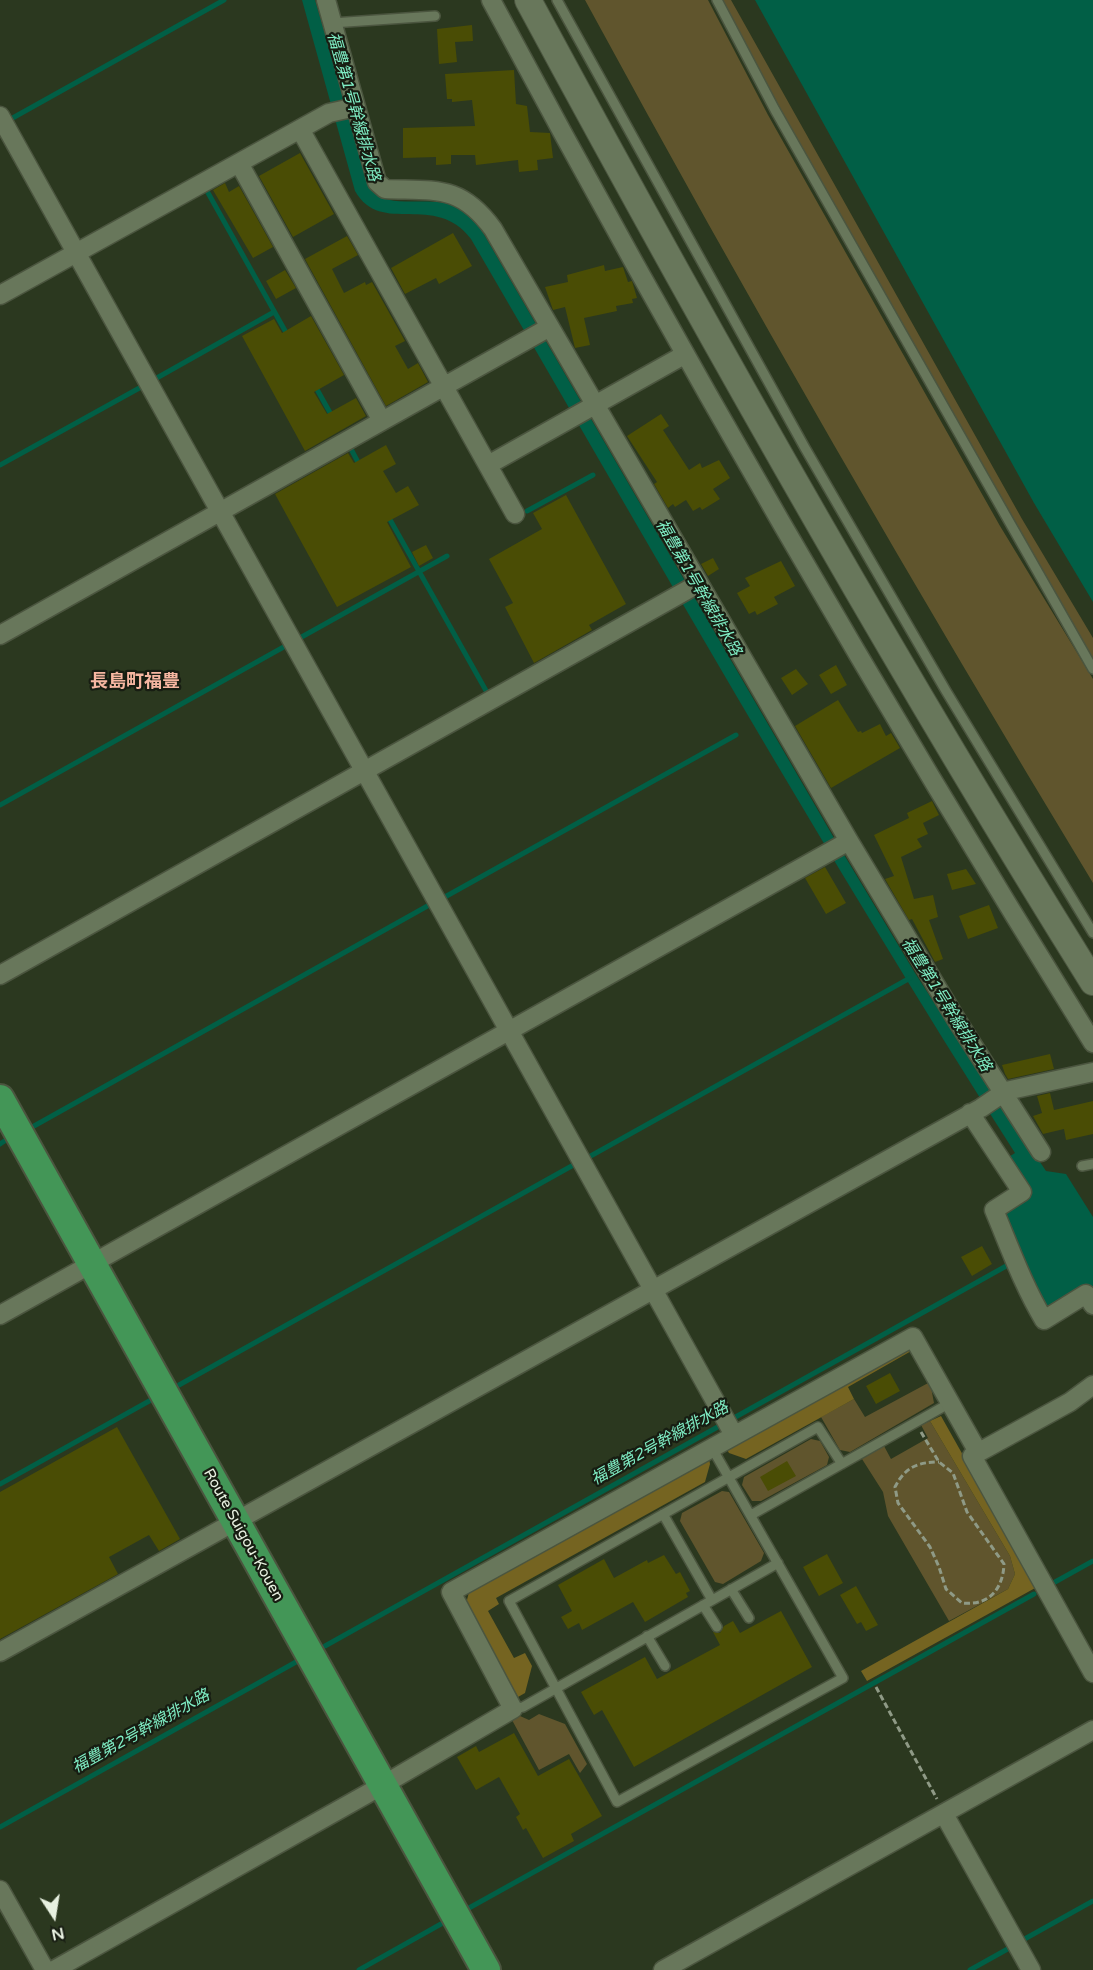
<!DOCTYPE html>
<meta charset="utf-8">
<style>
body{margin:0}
#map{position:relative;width:1093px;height:1970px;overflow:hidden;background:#2b381f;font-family:"Varela Round",sans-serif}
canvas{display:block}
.north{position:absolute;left:24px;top:1886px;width:60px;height:60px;-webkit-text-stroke:4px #171d12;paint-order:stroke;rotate:168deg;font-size:16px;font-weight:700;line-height:24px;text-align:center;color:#e7f0e0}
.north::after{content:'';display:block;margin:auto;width:21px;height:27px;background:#e7f0e0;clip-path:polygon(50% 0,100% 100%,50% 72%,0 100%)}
</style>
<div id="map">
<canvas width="1093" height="1970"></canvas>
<div class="north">N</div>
</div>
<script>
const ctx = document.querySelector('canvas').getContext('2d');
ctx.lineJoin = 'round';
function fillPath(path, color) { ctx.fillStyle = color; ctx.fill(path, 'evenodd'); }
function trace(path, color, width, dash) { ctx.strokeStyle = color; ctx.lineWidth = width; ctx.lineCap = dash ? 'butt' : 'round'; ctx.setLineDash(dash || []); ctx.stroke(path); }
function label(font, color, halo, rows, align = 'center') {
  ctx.font = font + ' "Varela Round","Noto Sans JP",sans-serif'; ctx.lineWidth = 4.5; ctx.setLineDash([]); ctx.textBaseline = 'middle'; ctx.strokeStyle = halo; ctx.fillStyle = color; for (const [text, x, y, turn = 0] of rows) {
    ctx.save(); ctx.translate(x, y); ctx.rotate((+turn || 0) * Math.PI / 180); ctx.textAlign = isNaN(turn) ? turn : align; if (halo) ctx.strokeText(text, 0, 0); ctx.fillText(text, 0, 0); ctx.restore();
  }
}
const green = new Path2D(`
 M 585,0 L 708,0 L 768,115 L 1000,526 L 1093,679 L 1093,883 C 917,592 747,299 585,0 Z
 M 722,0 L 731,0 L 1022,519 L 1093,638 L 1093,660 L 778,106 Z
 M 930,1382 L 934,1403 L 850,1452 L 840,1450 L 821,1417 L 854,1399 L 865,1417 Z
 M 930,1421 L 1010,1556 L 1015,1574 L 1008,1589 L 949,1621 L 888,1516 L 883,1492 L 862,1459 L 884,1446 L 891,1459 L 928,1438 L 921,1425 Z
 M 811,1439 L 820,1441 L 829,1457 L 827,1465 L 761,1501 L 752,1501 L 742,1485 L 744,1477 Z
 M 722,1491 L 729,1492 L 764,1553 L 761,1561 L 723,1584 L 715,1582 L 680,1521 L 682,1513 Z
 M 539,1714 L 565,1724 L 587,1764 L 580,1773 L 569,1754 L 539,1770 L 512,1720 L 520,1716 L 529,1720 Z`);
const forest = new Path2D(`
 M 905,1349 L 913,1350 L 848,1387 L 854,1399 L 746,1459 L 729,1453 L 726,1448 Z
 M 941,1416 L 1037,1587 L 867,1681 L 861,1671 L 1008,1589 L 1015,1574 L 1010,1556 L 930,1421 Z
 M 709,1458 L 710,1464 L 705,1482 L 496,1598 L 499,1604 L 488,1611 L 514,1658 L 525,1653 L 532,1666 L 525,1693 L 518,1697 L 466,1604 L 469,1592 Z`);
const water = new Path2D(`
 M 302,0 L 315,0 L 371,190 C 389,211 432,194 458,207 C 468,213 475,222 482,231 L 834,838 L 915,973 L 1026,1145 L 1028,1144 L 1046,1171 L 1066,1174 L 1093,1217 L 1093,1297 L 1045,1314 L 1000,1212 L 1029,1193 L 1007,1158 L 1015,1153 C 824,854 649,545 471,239 C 435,191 381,237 355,191 Z
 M 755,0 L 1093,0 L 1093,602 L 1034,503 Z`);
const stream = new Path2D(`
 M 9,120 L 224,0
 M 207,191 L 288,336
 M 155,379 L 274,312
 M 314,384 L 333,418
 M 351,449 L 360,466
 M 0,465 L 143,386
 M 527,511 L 593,475
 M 388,516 L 489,696
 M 298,639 L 447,556
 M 0,805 L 289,644
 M 443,898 L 736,735
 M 34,1126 L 431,904
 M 0,1144 L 6,1140
 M 587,1158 L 910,978
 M 179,1385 L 577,1163
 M 0,1484 L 151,1400
 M 1055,1582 L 1093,1561
 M 325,1646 L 1008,1265
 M 0,1827 L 296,1662
 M 469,1908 L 1034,1594
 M 1021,1941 L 1093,1901
 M 359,1970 L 441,1924
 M 970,1970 L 1013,1946`);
const building = new Path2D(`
 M 472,25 L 473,41 L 455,42 L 457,62 L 439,64 L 437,29 Z
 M 514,70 L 516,104 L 527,106 L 530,132 L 550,133 L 553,158 L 537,160 L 538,170 L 519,172 L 518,160 L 476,165 L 475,155 L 451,155 L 451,164 L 436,165 L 436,157 L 403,158 L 403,128 L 475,126 L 472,100 L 452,102 L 452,99 L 447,99 L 445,74 Z
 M 300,153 L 334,214 L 293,237 L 259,176 Z
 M 225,183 L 229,192 L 239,186 L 273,247 L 253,258 L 213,190 Z
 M 453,233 L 472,266 L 439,284 L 436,278 L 405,294 L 391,268 Z
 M 347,236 L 358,255 L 332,269 L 344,293 L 365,282 L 366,285 L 372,282 L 405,341 L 395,346 L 408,369 L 418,363 L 428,382 L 386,406 L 305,259 Z
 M 604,265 L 605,271 L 623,267 L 628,282 L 632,281 L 637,298 L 632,299 L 633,303 L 616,306 L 617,311 L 584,318 L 590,345 L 575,348 L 565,307 L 553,310 L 545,287 L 568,282 L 567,275 Z
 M 285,270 L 296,288 L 276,299 L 266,281 Z
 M 311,316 L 344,375 L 314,392 L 327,414 L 356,398 L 366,416 L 305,451 L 242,336 L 274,319 L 282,333 Z
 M 661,414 L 669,426 L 663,430 L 689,470 L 700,463 L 702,468 L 719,460 L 730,478 L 713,489 L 720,499 L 702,510 L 700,507 L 693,511 L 686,500 L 675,507 L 673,504 L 668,508 L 654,484 L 657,482 L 627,436 Z
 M 386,445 L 396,464 L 383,471 L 396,493 L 408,486 L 419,505 L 387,522 L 411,567 L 337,607 L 275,494 L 348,453 L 354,463 Z
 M 566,495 L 626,604 L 589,625 L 592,630 L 534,663 L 505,607 L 513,603 L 489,559 L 542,529 L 533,513 Z
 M 426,545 L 433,558 L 419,566 L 412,552 Z
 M 713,558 L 719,569 L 708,576 L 701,564 Z
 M 781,561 L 795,586 L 774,597 L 778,604 L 757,615 L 755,611 L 749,614 L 737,593 L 750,586 L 745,578 Z
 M 836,665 L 847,685 L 831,694 L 819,675 Z
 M 796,669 L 808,684 L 792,695 L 781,678 Z
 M 838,700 L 858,732 L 861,731 L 862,733 L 880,724 L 886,736 L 891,733 L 900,748 L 831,788 L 795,726 Z
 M 932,801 L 939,815 L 923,823 L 928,834 L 917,839 L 922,847 L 901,857 L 914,899 L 933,895 L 938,917 L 929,920 L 943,959 L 935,962 L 912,919 L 909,920 L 885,879 L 894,876 L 874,835 L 909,818 L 907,813 Z
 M 825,867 L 846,903 L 826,914 L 805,878 Z
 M 966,869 L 976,884 L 952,890 L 947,874 Z
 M 989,905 L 998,928 L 968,939 L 959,916 Z
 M 1050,1054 L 1054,1069 L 1008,1079 L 1005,1074 L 1002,1065 Z
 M 1050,1093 L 1054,1110 L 1093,1101 L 1093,1134 L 1066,1140 L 1064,1129 L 1043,1134 L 1033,1116 L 1042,1113 L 1037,1096 Z
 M 982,1246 L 992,1264 L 972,1276 L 961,1257 Z
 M 890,1373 L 900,1391 L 876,1404 L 866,1386 Z
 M 117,1427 L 180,1539 L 159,1551 L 149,1535 L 109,1557 L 118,1574 L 0,1639 L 0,1492 Z
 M 787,1461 L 796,1476 L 768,1491 L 760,1477 Z
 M 827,1554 L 843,1583 L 819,1596 L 803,1567 Z
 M 664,1555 L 676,1574 L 680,1572 L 690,1591 L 686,1593 L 688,1597 L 645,1622 L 633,1602 L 582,1630 L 579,1623 L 568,1629 L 561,1617 L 572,1611 L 558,1585 L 604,1559 L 614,1578 L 647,1560 L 648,1563 Z
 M 856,1586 L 878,1625 L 866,1631 L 861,1622 L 857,1624 L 840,1595 Z
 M 781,1611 L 812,1667 L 634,1767 L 602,1710 L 594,1715 L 581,1692 L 645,1657 L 657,1679 L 720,1645 L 713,1632 L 720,1633 L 724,1626 L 733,1621 L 740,1633 Z
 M 514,1733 L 538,1776 L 569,1759 L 602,1816 L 571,1834 L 574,1841 L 543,1858 L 526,1828 L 523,1830 L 516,1817 L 520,1814 L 499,1777 L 476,1790 L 457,1757 L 476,1746 L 479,1752 Z`);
const path = new Path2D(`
 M 921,1432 L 939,1462 L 953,1473 L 967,1512 L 1004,1564 C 1003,1589 989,1606 962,1603 L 946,1589 L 939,1567 L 930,1547 L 898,1503 L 895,1487 C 905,1467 918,1462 939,1462
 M 876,1687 L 937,1799`);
const lane = new Path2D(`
 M 557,0 L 805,448 L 946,691 L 1093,933
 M 717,0 L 775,110 L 1093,669
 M 332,23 L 435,16
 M 1082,1166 L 1093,1164
 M 712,1448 C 756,1524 799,1601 843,1678 L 617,1802 L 509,1601 C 612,1543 715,1485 818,1427 L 842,1464
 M 663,1514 L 712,1600
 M 751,1515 L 950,1403
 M 731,1589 L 749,1618
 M 703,1605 L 717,1627
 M 647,1636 L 665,1666
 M 513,1709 L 523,1707 L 778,1563`);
const street = new Path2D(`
 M 326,0 L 377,182 L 385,189 C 435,191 460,184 493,229 L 849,841 L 956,1019 L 1041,1152
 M 491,0 C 680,354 881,702 1093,1043
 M 0,116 L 734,1435
 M 300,129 L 515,514
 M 239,163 L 382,421
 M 0,295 L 329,113 L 356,107
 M 488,465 L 684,355
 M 0,635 L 550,327
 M 0,975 L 698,584
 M 970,1113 L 1022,1192 L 994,1210 C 1010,1248 1023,1285 1044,1320 L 1086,1294 L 1093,1305
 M 0,1315 L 849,841
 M 1093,1385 L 1070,1402 L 972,1456 L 1093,1673
 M 0,1652 L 981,1108 L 1006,1091 L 1093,1072
 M 944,1814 L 1031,1970
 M 0,1890 L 45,1970
 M 54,1970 L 383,1785 L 513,1709 L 451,1592 L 913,1337 L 978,1452
 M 663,1970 L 1093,1730`);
const secondary = new Path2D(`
 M 528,0 C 707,332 893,662 1093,982`);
const primary = new Path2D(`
 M 0,1099 L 486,1970`);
const streetNames = [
 ["Route Suigou-Kouen",243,1535,61]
];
const waterNames = [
 ["福豊第1号幹線排水路",353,107,74],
 ["福豊第1号幹線排水路",698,588,60],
 ["福豊第1号幹線排水路",946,1005,58],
 ["福豊第2号幹線排水路",660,1444,-29],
 ["福豊第2号幹線排水路",141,1732,-29]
];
const quarterNames = [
 ["長島町福豊",135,682]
];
fillPath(green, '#60552d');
fillPath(forest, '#756421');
fillPath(water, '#015f46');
trace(stream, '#015f46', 5);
fillPath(building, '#4a4d05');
trace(lane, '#4b553f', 12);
trace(street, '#4b553f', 21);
trace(secondary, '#4b553f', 28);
trace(primary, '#4b553f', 32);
trace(path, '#8f9a86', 3, [6, 3]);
trace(lane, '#68775b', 9);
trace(street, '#68775b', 18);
trace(secondary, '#68775b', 26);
trace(primary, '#439657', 28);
label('15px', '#e7f0e0', '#171d12', streetNames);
label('italic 16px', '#7fedc4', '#171d12', waterNames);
label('bold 18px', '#f6b6a1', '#171d12', quarterNames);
</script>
